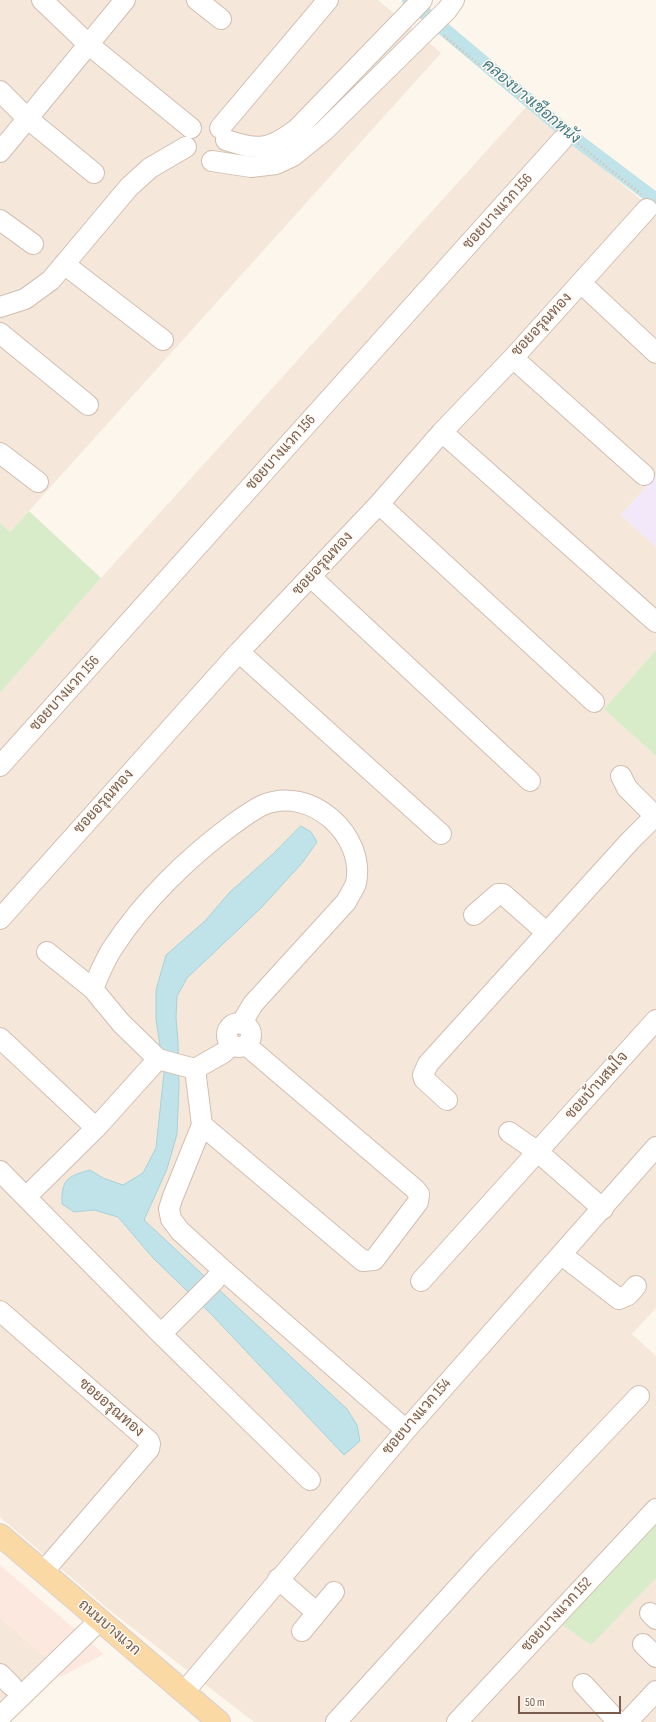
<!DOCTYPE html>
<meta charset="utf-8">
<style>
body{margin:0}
#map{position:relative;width:656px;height:1722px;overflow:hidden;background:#fdf6ec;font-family:"Sofia Sans Condensed",sans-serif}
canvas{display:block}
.scale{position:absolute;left:518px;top:1696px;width:103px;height:18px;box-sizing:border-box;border:2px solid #7a5c4d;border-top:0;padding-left:5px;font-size:12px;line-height:14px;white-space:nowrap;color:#7a5c4d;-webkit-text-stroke:3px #fffaf3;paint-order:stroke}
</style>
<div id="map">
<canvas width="656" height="1722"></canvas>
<div class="scale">50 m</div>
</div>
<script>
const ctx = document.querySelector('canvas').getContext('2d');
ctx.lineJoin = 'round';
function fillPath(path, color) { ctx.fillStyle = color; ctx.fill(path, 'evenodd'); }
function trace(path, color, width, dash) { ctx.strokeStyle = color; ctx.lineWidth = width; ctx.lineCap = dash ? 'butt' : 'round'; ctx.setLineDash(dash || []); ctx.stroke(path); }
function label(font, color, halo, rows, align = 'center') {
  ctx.font = font + ' "Sofia Sans Condensed",Sarabun,sans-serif'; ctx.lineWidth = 3; ctx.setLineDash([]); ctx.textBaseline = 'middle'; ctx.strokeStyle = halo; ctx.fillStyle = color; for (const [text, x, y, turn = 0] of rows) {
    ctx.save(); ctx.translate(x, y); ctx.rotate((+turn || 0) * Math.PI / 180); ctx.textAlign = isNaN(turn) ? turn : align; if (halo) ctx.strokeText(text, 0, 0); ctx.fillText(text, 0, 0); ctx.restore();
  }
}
const residential = new Path2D(`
 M 0,0 L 378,0 L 441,53 L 10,532 L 0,523 Z
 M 527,106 L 656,212 L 656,476 L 621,515 L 656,547 L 656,650 L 604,709 L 656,756 L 656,1308 L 632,1334 L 656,1356 L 656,1722 L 254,1722 L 108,1609 L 0,1517 L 0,693 L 101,578 Z
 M 0,1617 L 49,1660 L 0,1708 Z`);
const commercial = new Path2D(`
 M 0,1565 L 104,1654 L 61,1677 L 49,1660 L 0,1617 Z`);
const education = new Path2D(`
 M 656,476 L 656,547 L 621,515 Z`);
const green = new Path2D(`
 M 29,511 L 101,578 L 0,693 L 0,523 L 10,532 Z
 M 656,650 L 656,756 L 604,709 Z
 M 656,1522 L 656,1578 L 591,1645 L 561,1624 Z`);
const water = new Path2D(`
 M 301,826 L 311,832 L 317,842 L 302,863 L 261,908 L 187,978 L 177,996 L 176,1018 L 178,1042 L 179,1087 L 177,1134 L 167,1169 L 144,1220 L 347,1409 L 357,1425 L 360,1441 L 344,1455 L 213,1316 L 153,1258 L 118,1217 L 94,1210 L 74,1212 L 62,1204 C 61,1179 68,1176 90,1170 L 103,1178 L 123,1185 L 143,1173 L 156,1148 L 164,1073 L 156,1019 L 156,990 L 166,955 L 205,921 L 230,892 L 274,853 Z`);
const canal = new Path2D(`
 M 409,0 L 570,135 L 656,200`);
const path = new Path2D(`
 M 444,36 L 555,126
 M 578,144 L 641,194`);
const minor = new Path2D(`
 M 42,0 L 88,44 L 191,128
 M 197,0 L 221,19
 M 0,91 L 27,118 L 94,173
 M 220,128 L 328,0
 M 226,140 C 259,151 269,150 297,129 L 422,0
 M 0,152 L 125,0
 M 212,161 L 251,167 L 276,164 L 293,156 L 324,131 L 447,10 L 454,0
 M 0,220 L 33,244
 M 64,264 L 163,340
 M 581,283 L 656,353
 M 0,307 L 25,299 L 51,280 L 129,187 L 150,168 L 186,147
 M 0,333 L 88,405
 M 513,358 L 644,475
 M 442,432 L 656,622
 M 0,453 L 38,482
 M 379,504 L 594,702
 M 311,577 L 530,781
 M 239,652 L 441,834
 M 0,766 L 562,140
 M 621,776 L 627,788 L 656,817
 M 474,915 L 498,894 L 503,894 L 547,933
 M 0,919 L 239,652 L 379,504 L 442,432 L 513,358 L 647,209
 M 47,952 L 93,989
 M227 1035a12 12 0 1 1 24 0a12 12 0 1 1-24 0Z
 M 0,1038 L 96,1128
 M 158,1059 L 121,1023 L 93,989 C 99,974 105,959 114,946 C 144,900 189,857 232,825 C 242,818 252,810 263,805 C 309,785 366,834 356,883 C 354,889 349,896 346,902 L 253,1004 L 241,1024
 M 195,1069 L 223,1053 L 232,1045
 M 447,1100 L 424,1079 L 423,1075 L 428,1064 L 630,841 L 655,816
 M 202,1125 L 363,1261 L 374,1260 L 418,1202 L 419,1194 L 415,1189 L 246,1045
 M 509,1132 L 538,1152 L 603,1209
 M 0,1171 L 161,1334 L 310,1480
 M 26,1197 L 96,1128 L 158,1059 L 195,1069 L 202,1125 L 172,1199 L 169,1209 L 171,1219 L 180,1231 L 223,1270 L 406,1430
 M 562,1255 L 619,1299 L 628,1295 L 636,1286
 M 421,1281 L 656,1020
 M 0,1311 L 149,1441 L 150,1444 L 149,1449 L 43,1572
 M 161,1334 L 214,1281 L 223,1270
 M 278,1579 L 316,1612
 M 650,1613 L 656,1619
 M 302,1631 L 334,1592
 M 643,1644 L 656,1657
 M 0,1674 L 12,1686
 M 583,1684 L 618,1722
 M 184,1692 L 406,1430 L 656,1147
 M 0,1717 L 100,1620
 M 336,1722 L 483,1560 L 639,1396
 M 457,1722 L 656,1509
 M 627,1722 L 656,1691`);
const major = new Path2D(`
 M 0,1535 L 219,1722`);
const streetNames = [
 ["ซอยบางแวก 156",498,212,-48],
 ["ซอยอรุณทอง",542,325,-47],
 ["ซอยบางแวก 156",281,453,-48],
 ["ซอยอรุณทอง",323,564,-47],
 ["ซอยบางแวก 156",65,694,-48],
 ["ซอยอรุณทอง",104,802,-48],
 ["ซอยบ้านสมใจ",597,1086,-48],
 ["ซอยอรุณทอง",111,1408,41],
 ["ซอยบางแวก 154",417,1417,-49],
 ["ซอยบางแวก 152",557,1615,-47],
 ["ถนนบางแวก",109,1628,41]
];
const waterNames = [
 ["คลองบางเชือกหนัง",531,102,40]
];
fillPath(residential, '#f5e8da');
fillPath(commercial, '#fde8e0');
fillPath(education, '#f3e8fa');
fillPath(green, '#d8ecc9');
fillPath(water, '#bfe3e8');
trace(water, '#a5d3da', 1);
trace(canal, '#bfe3e8', 14);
trace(minor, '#d1beb0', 22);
trace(major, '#dad1cd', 24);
trace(path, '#d9b8a5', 2.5, [1, 3]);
trace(minor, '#fff', 20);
trace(major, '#fbd9a5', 22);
label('15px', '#7a5c4d', '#fffaf3', streetNames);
label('italic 16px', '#437c86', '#fffaf3', waterNames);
</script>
